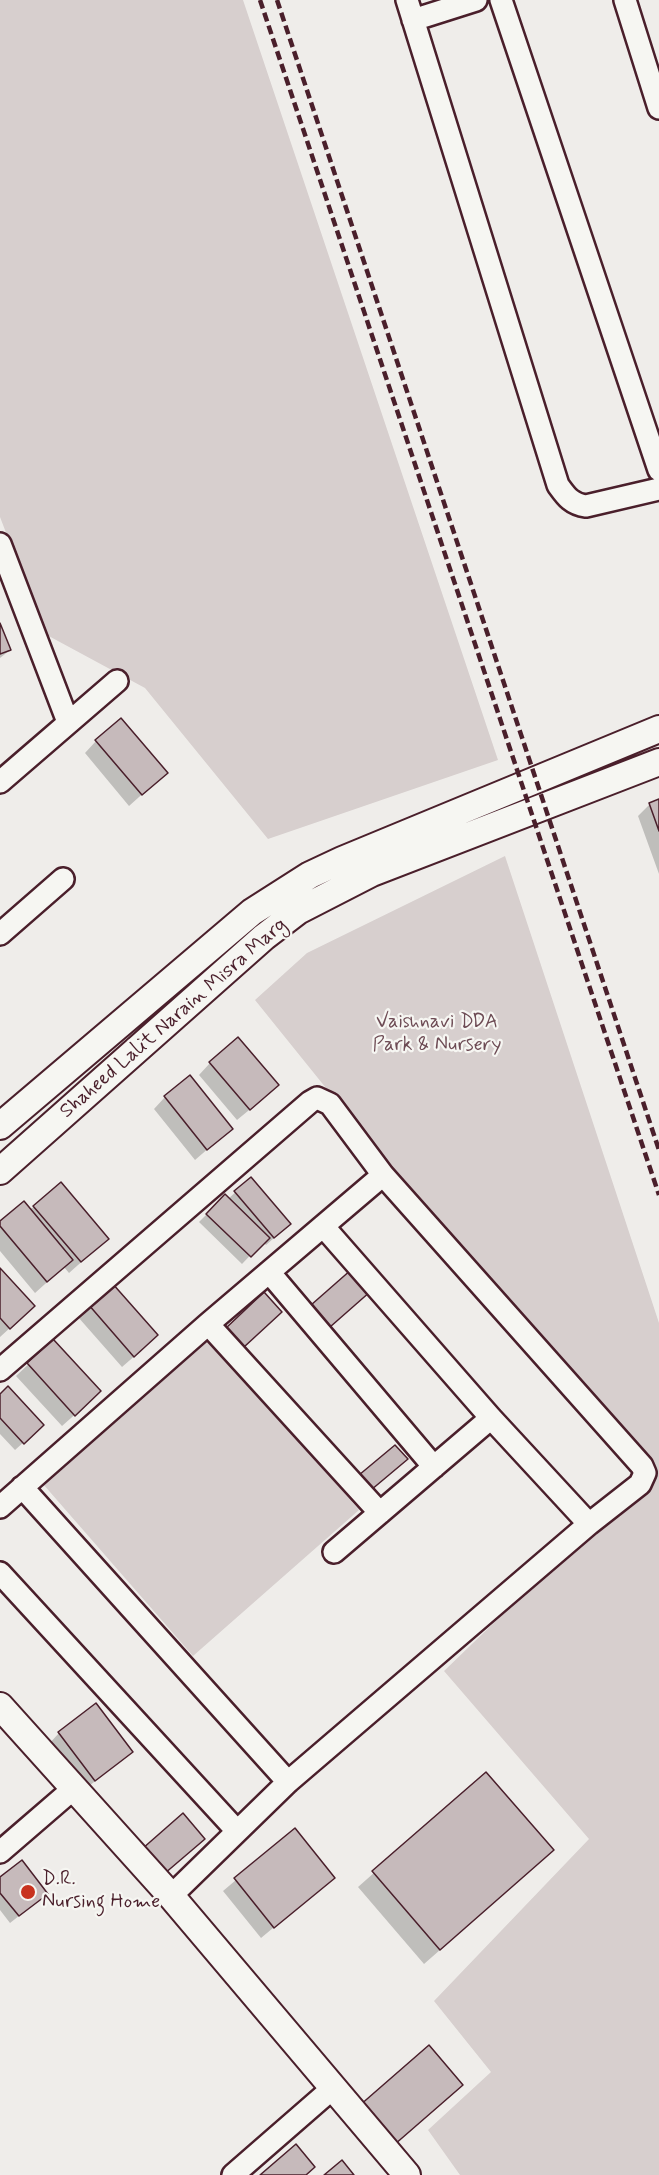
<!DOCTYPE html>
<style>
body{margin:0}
canvas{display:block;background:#efedea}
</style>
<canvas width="659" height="2175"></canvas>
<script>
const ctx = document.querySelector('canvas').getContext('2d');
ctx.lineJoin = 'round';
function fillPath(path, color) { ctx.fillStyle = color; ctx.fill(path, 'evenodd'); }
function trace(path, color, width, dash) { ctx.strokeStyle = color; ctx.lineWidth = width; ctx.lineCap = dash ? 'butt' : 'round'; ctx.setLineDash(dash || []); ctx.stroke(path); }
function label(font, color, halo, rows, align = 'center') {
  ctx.font = font + ' Mynerve,sans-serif'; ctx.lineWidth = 4.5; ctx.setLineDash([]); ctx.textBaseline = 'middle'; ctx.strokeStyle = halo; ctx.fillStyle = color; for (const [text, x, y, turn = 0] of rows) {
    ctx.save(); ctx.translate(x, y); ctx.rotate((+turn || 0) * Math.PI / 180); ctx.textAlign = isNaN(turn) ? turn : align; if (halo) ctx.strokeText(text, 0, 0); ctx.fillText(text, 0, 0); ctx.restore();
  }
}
const green = new Path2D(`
 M 0,0 L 243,0 L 498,760 L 268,839 L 145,688 L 45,634 L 0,517 Z
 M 505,856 L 659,1323 L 659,2175 L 460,2175 L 428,2130 L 491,2072 L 434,2001 L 589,1839 L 444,1671 L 642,1480 L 255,1000 L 307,953 Z
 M 209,1338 L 359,1510 L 193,1656 L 43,1484 Z`);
const shadow = new Path2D(`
 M 0,625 L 10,650 L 0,658 Z
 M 96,741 L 166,773 L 129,806 L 85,753 Z
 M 659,801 L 659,874 L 638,816 L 650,804 Z
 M 210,1063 L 265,1097 L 237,1120 L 199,1075 Z
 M 165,1097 L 231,1129 L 195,1160 L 154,1109 Z
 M 250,1179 L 282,1231 L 266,1245 L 263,1242 L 242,1264 L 199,1222 L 225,1196 L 228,1199 Z
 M 34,1207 L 95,1250 L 69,1273 L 64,1267 L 35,1293 L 0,1251 L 0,1223 Z
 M 0,1271 L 21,1318 L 0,1337 Z
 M 89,1305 L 145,1347 L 122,1367 L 78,1317 Z
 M 53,1341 L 88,1403 L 62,1426 L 16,1376 Z
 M 0,1396 L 34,1433 L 15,1450 L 0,1434 Z
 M 59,1733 L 131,1752 L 83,1791 L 48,1745 Z
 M 486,1774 L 537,1865 L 424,1964 L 358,1887 Z
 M 295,1830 L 333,1878 L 261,1938 L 223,1891 Z
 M 0,1879 L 38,1901 L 10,1923 L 0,1910 Z`);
const building = new Path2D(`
 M 0,623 L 11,650 L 0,654 Z
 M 121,718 L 168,773 L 142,795 L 95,740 Z
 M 659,799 L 659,831 L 649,803 Z
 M 238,1037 L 279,1085 L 250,1110 L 209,1062 Z
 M 190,1075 L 233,1129 L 207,1150 L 164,1096 Z
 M 251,1177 L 291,1224 L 274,1238 L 234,1191 Z
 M 61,1182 L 109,1239 L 81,1262 L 33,1206 Z
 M 225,1194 L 270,1238 L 251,1257 L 206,1214 Z
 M 24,1201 L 73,1260 L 47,1282 L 0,1226 L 0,1221 Z
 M 0,1268 L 35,1306 L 10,1329 L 0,1318 Z
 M 352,1269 L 371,1291 L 330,1327 L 311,1305 Z
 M 112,1283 L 158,1335 L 134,1357 L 88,1304 Z
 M 264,1292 L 282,1312 L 244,1347 L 226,1328 Z
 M 53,1339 L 101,1391 L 75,1416 L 27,1363 Z
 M 8,1386 L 44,1425 L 24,1444 L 0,1418 L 0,1394 Z
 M 395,1445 L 408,1459 L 371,1490 L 359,1475 Z
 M 96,1703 L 133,1752 L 95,1781 L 58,1732 Z
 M 486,1772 L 554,1850 L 440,1950 L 372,1871 Z
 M 183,1813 L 205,1839 L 164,1874 L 142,1849 Z
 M 295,1828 L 335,1878 L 274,1928 L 234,1878 Z
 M 22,1860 L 48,1894 L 19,1916 L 0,1893 L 0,1877 Z
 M 429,2045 L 463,2085 L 394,2145 L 359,2106 Z
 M 296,2144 L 315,2167 L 306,2175 L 260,2175 Z
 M 342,2160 L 354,2175 L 324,2175 Z`);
const minor = new Path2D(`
 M 407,0 L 558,485 C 566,496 571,504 586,506 L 659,489
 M 501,0 L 659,470
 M 625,0 L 659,108
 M 413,20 L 476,0
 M 0,544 L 68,722
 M 0,782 L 117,681
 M 0,934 L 63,879
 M 323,1226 L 491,1418 L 589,1524
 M 269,1272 L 434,1467
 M 208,1324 L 380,1513
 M 0,1370 L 310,1102 L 317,1098 L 330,1104 L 383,1175 L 642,1466 L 645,1473 L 640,1484 L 589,1524 L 288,1782 L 171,1896
 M 22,1487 L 288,1782
 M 0,1507 L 208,1324 L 383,1175
 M 334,1552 L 491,1418
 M 0,1573 L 237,1831
 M 0,1852 L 73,1789
 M 233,2175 L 334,2087`);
const tertiary = new Path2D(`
 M 0,1126 L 252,912 L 310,875 L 342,860 L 659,729
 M 0,1171 L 264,937 L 298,911 L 372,873 L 659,762
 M 0,1706 L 171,1896 L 407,2175`);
const rail = new Path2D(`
 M 260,0 L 659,1195
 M 277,0 L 659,1150`);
const markers = [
 [28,1892,8,"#c8321e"]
];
const streetNames = [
 ["Shaheed Lalit Narain Misra Marg",174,1019,-41]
];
const parkNames = [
 ["Vaishnavi DDA",437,1023],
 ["Park & Nursery",437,1046]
];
const poiNames = [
 ["D.R.",42,1880],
 ["Nursing Home",42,1903]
];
fillPath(green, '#d7cfce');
fillPath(shadow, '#0003');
fillPath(building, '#c6babb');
trace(building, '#4a1f2b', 1.5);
trace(minor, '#4a1f2b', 26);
trace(tertiary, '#4a1f2b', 30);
trace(minor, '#f6f6f2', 21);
trace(tertiary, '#f6f6f2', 26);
trace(rail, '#4a1f2b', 4.5, [9, 4.5]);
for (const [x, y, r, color] of markers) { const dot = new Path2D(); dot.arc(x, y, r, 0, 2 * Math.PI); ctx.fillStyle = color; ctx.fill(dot); trace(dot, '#f6f6f2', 2); }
label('20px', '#4a1f2b', '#f6f6f2', streetNames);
label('20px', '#6d4b54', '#f6f6f2', parkNames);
label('20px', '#4a1f2b', '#f6f6f2', poiNames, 'left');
</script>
